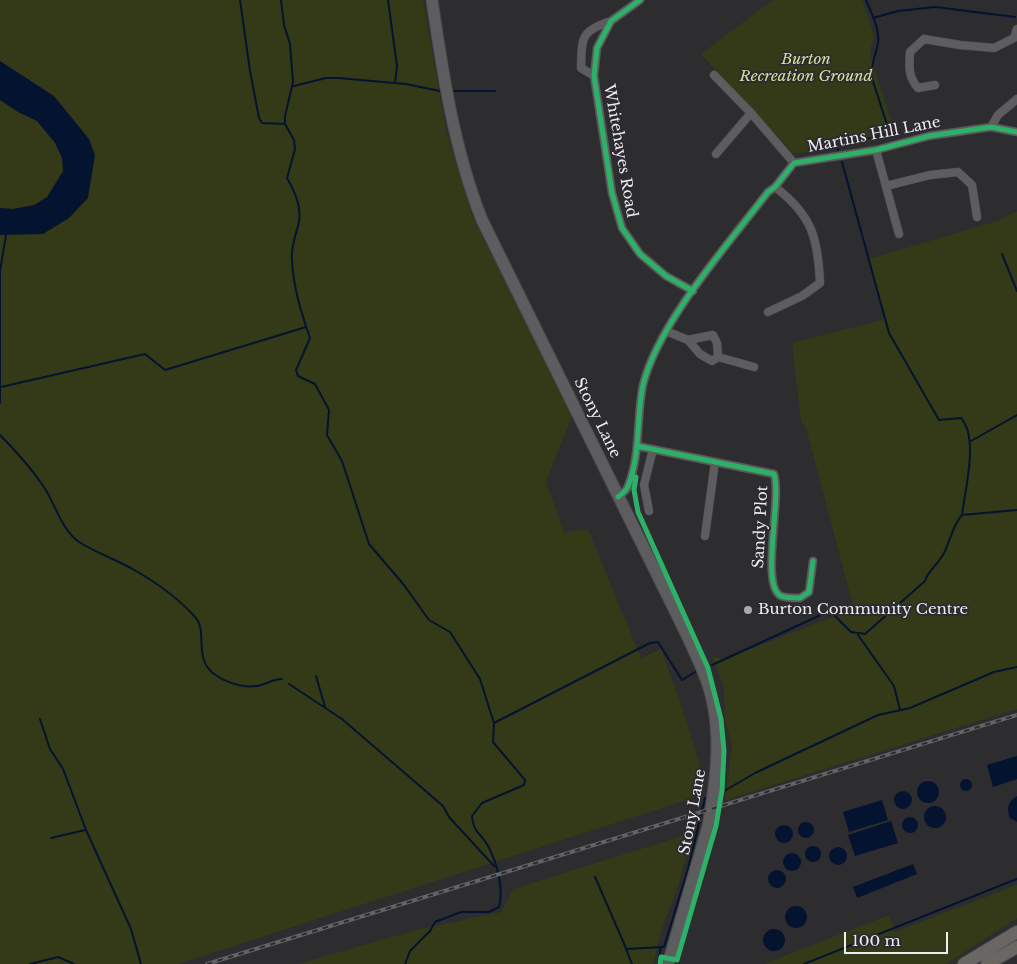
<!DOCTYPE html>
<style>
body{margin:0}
#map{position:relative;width:1017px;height:964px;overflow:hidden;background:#2d2c2f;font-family:"Libre Baskerville",serif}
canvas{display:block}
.scale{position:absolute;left:844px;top:932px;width:104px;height:22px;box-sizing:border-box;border:2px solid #edecf0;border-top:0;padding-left:6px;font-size:15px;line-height:18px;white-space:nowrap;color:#edecf0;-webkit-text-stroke:4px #2d2b30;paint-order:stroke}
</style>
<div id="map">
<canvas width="1017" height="964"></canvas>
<div class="scale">100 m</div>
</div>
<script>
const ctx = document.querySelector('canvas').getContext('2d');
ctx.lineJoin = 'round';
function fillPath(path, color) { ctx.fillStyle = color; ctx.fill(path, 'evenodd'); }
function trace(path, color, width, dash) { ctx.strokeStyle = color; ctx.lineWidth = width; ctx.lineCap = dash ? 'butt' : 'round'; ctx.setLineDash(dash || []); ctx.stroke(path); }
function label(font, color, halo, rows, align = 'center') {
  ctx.font = font + ' "Libre Baskerville",serif'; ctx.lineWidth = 4; ctx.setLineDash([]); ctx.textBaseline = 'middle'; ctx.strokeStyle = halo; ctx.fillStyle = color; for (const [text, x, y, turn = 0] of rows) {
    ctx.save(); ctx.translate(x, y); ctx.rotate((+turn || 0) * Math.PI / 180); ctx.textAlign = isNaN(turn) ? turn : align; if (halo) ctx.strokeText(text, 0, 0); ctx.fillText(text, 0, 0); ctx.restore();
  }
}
const green = new Path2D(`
 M 0,0 L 423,0 L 446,131 L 472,215 L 572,416 L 546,482 L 564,532 L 588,529 L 641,658 L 661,649 L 682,708 L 703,775 L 693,798 L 178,964 L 0,964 Z
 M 773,0 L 862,0 L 874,36 L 870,51 L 871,59 L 896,136 L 861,144 L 794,154 L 701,54 Z
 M 1017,211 L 1017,709 L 725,800 L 732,745 L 725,720 L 724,687 L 712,656 L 724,659 L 854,609 L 806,428 L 801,422 L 792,343 L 886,319 L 869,259 L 997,221 Z
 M 692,833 L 678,887 L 663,925 L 653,964 L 297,964 L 420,929 L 501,912 L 513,889 Z
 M 1017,885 L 1017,918 L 946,964 L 764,964 L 889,915 L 895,932 Z`);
const water = new Path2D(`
 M 0,61 L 54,96 L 89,139 L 95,155 L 88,198 L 69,218 L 43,234 L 0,235 L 0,208 L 13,209 L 34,205 L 47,197 L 63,171 L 62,158 L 55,143 L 37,121 L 18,112 L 0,100 Z
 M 1017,756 L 1017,779 L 993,787 L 987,765 Z
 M960 785a6 6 0 1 1 12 0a6 6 0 1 1-12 0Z
 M917 792a11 11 0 1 1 22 0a11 11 0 1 1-22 0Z
 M894 800a9 9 0 1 1 18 0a9 9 0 1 1-18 0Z
 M 1017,796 L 1017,822 L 1010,818 C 1006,809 1008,801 1017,796 Z
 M 882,800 L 888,820 L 849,832 L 843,812 Z
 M924 817a11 11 0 1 1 22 0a11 11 0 1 1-22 0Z
 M902 825a8 8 0 1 1 16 0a8 8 0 1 1-16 0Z
 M 891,821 L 898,843 L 855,856 L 848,835 Z
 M798 830a8 8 0 1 1 16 0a8 8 0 1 1-16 0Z
 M775 834a9 9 0 1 1 18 0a9 9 0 1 1-18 0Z
 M805 854a8 8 0 1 1 16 0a8 8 0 1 1-16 0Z
 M829 856a9 9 0 1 1 18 0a9 9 0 1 1-18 0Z
 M783 862a9 9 0 1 1 18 0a9 9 0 1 1-18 0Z
 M 913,864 L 917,874 L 857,898 L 853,887 Z
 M768 879a9 9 0 1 1 18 0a9 9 0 1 1-18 0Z
 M785 917a11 11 0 1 1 22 0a11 11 0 1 1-22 0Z
 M763 940a11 11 0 1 1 22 0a11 11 0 1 1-22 0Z`);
const stream = new Path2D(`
 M 240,0 L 250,71 L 259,118 L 262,123 L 285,124
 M 281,0 L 284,25 L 290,44 L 293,82 L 285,116 L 285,124 L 294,140 L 295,149 L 287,178 C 295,192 303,209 298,226 C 295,237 291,247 292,259 C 293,287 301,312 310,338 L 296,370 L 298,376 L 315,384 L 329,410 L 327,435 L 342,461 L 369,544 L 404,585 L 429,620 L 450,632 L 480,679 L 494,723 L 493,742 L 525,780 L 524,785 L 482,803 L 472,816 C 474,835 481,832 488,846 C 497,863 504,888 499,907 L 489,912 L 461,912 L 435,922 L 430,931 L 410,951 L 405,964
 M 388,0 L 397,66 L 395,83
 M 873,18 L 898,11 L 935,7 L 1015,17
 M 294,86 L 326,78 L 338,78 L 406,84 L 440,91
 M 452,91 L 495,91
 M 838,150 L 836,145 L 890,134 L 872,78 C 870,66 876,55 878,43 C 880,28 871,13 866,0
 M 1002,254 L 1017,291
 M 1,387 L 145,354 L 165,370 L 306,327
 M 0,403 L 0,271 L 6,235
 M 0,435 C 17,452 31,468 44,487 C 55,504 62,530 79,542 C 96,553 118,560 136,571 C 157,583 180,600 196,618 C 208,632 192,661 217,676 C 229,684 250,690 264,684 C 270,682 275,679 282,679
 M 971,441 L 1017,415
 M 962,515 L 1017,510
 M 858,635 L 894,686 L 900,710
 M 712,665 L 823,614 L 832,613 L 851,632 L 865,634 L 925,581 C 928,571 935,567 941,558 C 950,545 951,527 962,515 C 965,489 979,438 961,418 L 939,420 L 889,333 L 842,162
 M 316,676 L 325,707
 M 289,684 L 342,719 L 443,806 L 449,817 L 494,866
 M 40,719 L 50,749 L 63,769 L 86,830 L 131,929 L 141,964
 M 494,723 L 650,643 L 658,642 L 682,680 L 697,671
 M 726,790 L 755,773 L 878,715 L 910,708 L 994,672 L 1017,667
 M 51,838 L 85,830
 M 595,877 L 626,948
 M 30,964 L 58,957 L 74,964
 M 632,964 L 626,949 L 664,947 L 688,869 L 705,798
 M 658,964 L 661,947
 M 804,964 L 1017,879`);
const minor = new Path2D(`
 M 640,0 L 611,21 L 597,48 L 594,76 L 612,193 L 622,228 L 640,254 L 666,276 L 693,291
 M 714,75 L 751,113 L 794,163
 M 594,76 L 581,68 C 582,38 580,31 611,21
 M 935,85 L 918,88 C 908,77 909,66 910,52 L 924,39 L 960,45 L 994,48 L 1014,38 L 1017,29
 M 991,127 L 998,115 L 1017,99
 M 876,150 L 899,234
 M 716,154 L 751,113
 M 886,186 L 930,175 L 958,172 L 972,185 L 977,217
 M 768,312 L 802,296 L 820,283 C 818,238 812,215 775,187
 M 666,331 L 688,340 L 700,354 L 712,361 L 718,357 L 717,343 L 713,335 L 688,340
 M 718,357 L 754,367
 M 637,446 L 774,474 C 782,499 760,586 781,596 C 786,598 795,598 800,598 L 809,592 L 813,561
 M 618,497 C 622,494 627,490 628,486 C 641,454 636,418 643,385 C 658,323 729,243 768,192 L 775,187 L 794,163 L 876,150 L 929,136 L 991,127 L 1017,132
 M 649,511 L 644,485 L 653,449
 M 705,536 L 715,462`);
const secondary = new Path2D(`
 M 432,0 C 443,75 454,149 482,220 L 680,621 C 688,638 697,656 704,674 C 724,722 717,777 708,826 L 668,964`);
const primary = new Path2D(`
 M 964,964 L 1017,932
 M 987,964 L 1017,947`);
const rail = new Path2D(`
 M 207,964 L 1017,715`);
const cycleway = new Path2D(`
 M 640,0 L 611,21 L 597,48 L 594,76 L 612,193 L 622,228 L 640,254 L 666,276 L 693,291
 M 637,446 L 774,474 C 782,499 760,586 781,596 C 786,598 795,598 800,598 L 809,592 L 813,561
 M 636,477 L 634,490 L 638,512 L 708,668 L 721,719 L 724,751 L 722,790 L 716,826 L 677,960 L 661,957 L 660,964
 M 618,497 C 622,494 627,490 628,486 C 641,454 636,418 643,385 C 658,323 729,243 768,192 L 775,187 L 794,163 L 876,150 L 929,136 L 991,127 L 1017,132`);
const markers = [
 [748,610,5,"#aaa9ac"]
];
const parkNames = [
 ["Burton",806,60],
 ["Recreation Ground",806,77]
];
const streetNames = [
 ["Martins Hill Lane",874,135,-11],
 ["Whitehayes Road",620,151,80],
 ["Stony Lane",597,418,64],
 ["Sandy Plot",761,527,-87],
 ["Stony Lane",693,812,-79]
];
const poiNames = [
 ["Burton Community Centre",758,610]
];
fillPath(green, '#343a17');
fillPath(water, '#04132f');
trace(stream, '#04132f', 2);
trace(minor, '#49484a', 9);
trace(secondary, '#49484a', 13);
trace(primary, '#49484a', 14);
trace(minor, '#5d5c5e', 8);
trace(secondary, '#5d5c5e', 11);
trace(primary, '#6a6664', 12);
trace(rail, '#636264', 4);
trace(rail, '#2d2b30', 2, [5.5]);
trace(cycleway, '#2db169', 5);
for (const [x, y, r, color] of markers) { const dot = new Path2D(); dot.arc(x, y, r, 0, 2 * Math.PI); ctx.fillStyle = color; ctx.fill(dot); trace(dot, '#2d2b30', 2); }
label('italic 15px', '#d2e197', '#2d2b30', parkNames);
label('15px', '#edecf0', '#2d2b30', streetNames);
label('15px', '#edecf0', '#2d2b30', poiNames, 'left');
</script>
